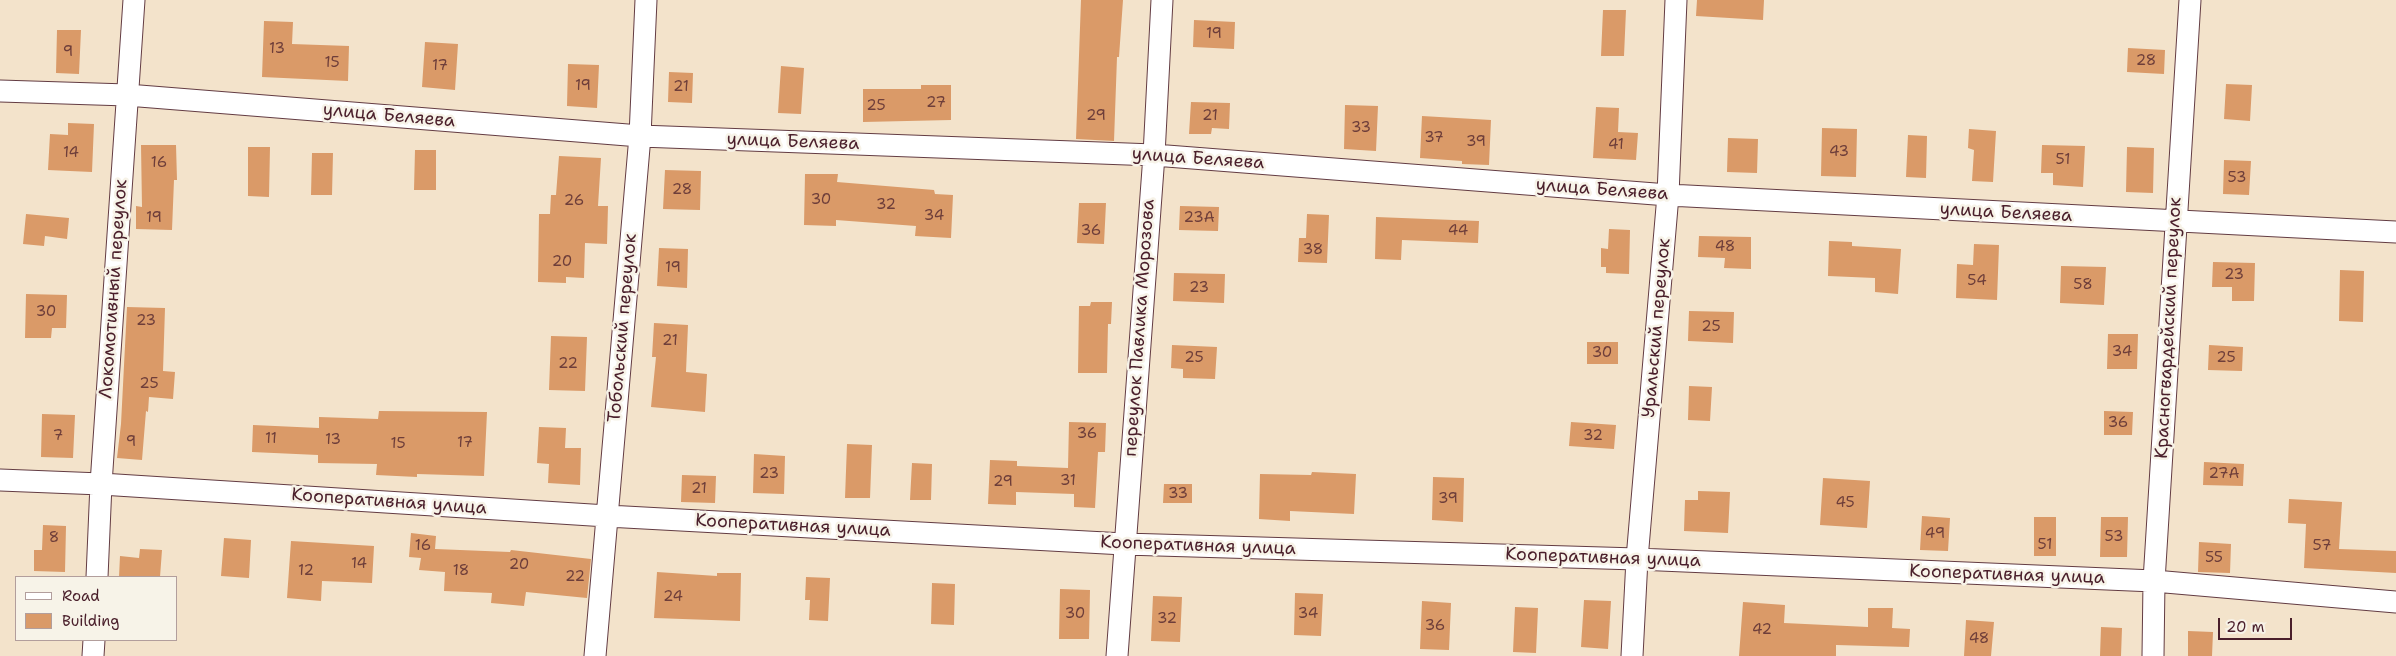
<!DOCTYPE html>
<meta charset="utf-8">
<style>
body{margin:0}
#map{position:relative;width:2396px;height:656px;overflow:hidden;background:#f3e3cb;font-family:"Shantell Sans",sans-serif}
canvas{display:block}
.legend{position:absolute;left:15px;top:576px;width:162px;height:65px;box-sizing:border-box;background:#f7f3e8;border:1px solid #b29e9c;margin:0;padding:6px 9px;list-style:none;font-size:15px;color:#4a1f2b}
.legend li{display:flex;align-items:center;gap:10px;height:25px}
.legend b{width:25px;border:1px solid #b29e9c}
.scale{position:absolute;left:2218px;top:618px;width:74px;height:22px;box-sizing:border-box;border:2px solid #4a1f2b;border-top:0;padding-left:6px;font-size:15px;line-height:18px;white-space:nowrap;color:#4a1f2b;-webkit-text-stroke:4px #f7f3e8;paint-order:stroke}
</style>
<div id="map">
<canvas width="2396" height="656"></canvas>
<ul class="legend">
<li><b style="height:6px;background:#fff"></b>Road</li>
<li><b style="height:14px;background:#da9a68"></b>Building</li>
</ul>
<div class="scale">20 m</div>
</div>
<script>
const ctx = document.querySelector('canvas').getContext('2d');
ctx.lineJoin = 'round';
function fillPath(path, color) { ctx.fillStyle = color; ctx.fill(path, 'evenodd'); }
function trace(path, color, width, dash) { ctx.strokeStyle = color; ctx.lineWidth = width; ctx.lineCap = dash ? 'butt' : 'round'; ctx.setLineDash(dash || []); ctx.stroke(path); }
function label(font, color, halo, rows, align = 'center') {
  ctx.font = font + ' "Shantell Sans",sans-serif'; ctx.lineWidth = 5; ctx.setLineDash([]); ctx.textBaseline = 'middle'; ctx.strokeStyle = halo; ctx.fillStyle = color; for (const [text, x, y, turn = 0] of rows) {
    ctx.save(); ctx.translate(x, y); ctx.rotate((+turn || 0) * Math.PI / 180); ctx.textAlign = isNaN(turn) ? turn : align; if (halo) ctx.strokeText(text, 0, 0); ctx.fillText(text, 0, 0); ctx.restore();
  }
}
const building = new Path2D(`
 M 1081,0 L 1123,0 L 1119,57 L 1117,57 L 1114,141 L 1076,139 Z
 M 1697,0 L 1764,0 L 1763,20 L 1696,16 Z
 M 1603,10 L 1626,10 L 1624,56 L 1601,56 Z
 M 1194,20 L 1235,22 L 1234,49 L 1193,47 Z
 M 264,21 L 293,22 L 292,44 L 349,46 L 348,81 L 262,77 Z
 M 57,30 L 81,30 L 79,74 L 56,73 Z
 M 425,42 L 458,44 L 455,90 L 422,87 Z
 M 2128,48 L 2165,50 L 2164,74 L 2127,72 Z
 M 568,64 L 599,65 L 597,108 L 567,106 Z
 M 781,66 L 804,68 L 801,114 L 778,113 Z
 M 669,72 L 693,73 L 692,103 L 668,102 Z
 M 2226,84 L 2252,85 L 2250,121 L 2224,119 Z
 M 921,85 L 951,85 L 951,120 L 863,122 L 863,89 L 921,89 Z
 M 1191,102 L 1230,103 L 1229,129 L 1212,128 L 1211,134 L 1189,134 Z
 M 1345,105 L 1378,106 L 1376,151 L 1344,149 Z
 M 1596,107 L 1619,108 L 1618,132 L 1638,133 L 1636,160 L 1593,158 Z
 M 1422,116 L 1491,120 L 1489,165 L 1462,164 L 1462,161 L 1420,158 Z
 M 68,123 L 94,124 L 92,172 L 48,170 L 50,134 L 68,135 Z
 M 1822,128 L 1857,129 L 1856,177 L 1821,176 Z
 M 1969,129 L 1996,131 L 1993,182 L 1972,181 L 1974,150 L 1968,148 Z
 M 1908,135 L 1927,136 L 1926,178 L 1906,177 Z
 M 1728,138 L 1758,139 L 1757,173 L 1727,172 Z
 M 141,145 L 176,145 L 177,180 L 174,180 L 172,230 L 136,229 L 136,206 L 142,207 Z
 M 2042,145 L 2085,146 L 2083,187 L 2053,185 L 2053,173 L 2041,173 Z
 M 248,147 L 270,147 L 269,197 L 248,196 Z
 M 2127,147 L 2154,148 L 2153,193 L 2126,192 Z
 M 415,150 L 436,150 L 436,190 L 414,190 Z
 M 312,153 L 333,153 L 332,195 L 311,195 Z
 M 559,156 L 601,158 L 598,206 L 608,206 L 607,244 L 585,243 L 584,278 L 566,277 L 566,283 L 538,282 L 539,214 L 550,214 L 551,195 L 556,195 Z
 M 2224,160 L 2251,161 L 2249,195 L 2223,194 Z
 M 665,170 L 701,171 L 700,210 L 663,209 Z
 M 805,174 L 838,174 L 837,182 L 934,190 L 935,194 L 953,195 L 951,238 L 915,236 L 916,226 L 836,220 L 836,226 L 804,225 Z
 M 1079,203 L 1106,203 L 1104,244 L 1077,243 Z
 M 1180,206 L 1219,207 L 1218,231 L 1179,230 Z
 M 26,214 L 69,218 L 67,239 L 45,236 L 44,246 L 23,244 Z
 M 1307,214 L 1329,215 L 1327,263 L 1298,262 L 1299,238 L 1306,238 Z
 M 1376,217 L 1479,221 L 1478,243 L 1402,240 L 1401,260 L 1375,259 Z
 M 1609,229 L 1630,230 L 1629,274 L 1606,273 L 1606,267 L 1601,267 L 1601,248 L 1608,249 Z
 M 1699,236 L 1751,237 L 1751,269 L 1724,268 L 1725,258 L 1698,257 Z
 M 1829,241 L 1852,242 L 1852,246 L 1901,249 L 1898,294 L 1875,292 L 1875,278 L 1828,276 Z
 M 1974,244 L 1999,245 L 1997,300 L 1956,298 L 1957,264 L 1973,265 Z
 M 659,248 L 688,249 L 687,288 L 657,286 Z
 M 2213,262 L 2255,263 L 2254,301 L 2232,301 L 2232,287 L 2212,287 Z
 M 2061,266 L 2106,267 L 2104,305 L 2060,303 Z
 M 2340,270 L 2364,271 L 2363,322 L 2339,321 Z
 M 1174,273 L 1225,274 L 1224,303 L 1173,301 Z
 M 26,294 L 67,295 L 66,328 L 52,328 L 51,338 L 25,338 Z
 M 1091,302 L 1112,302 L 1111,324 L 1108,324 L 1107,373 L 1078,373 L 1079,306 L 1090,306 Z
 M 127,307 L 165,308 L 163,371 L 175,372 L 173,399 L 149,397 L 148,412 L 146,411 L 142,460 L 117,458 L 121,424 Z
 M 1689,311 L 1734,312 L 1733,343 L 1688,341 Z
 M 654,323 L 688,325 L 686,372 L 707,374 L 705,412 L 651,407 L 656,357 L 652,357 Z
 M 2108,334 L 2138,334 L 2137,369 L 2107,369 Z
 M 551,336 L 587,337 L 585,391 L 549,390 Z
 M 1587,342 L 1618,342 L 1618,364 L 1587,364 Z
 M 1172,345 L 1217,347 L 1215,379 L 1183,378 L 1183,369 L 1171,368 Z
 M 2209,345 L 2243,347 L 2242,371 L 2208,370 Z
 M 1689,386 L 1712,387 L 1710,421 L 1688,420 Z
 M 379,411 L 487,412 L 484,476 L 417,474 L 417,477 L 376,475 L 377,464 L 318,463 L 318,455 L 252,452 L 253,425 L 319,428 L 319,417 L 378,419 Z
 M 2104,411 L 2133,412 L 2132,435 L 2104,435 Z
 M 42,414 L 75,415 L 73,458 L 41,457 Z
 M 1069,422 L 1106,423 L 1105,452 L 1098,452 L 1095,508 L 1074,507 L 1074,494 L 1016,492 L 1016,505 L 988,504 L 990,460 L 1017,461 L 1017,466 L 1068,468 Z
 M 1571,422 L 1616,425 L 1614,449 L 1569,446 Z
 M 539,427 L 566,428 L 565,448 L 581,448 L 580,485 L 548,483 L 549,464 L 537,463 Z
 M 847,444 L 872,445 L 870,498 L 845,498 Z
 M 754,454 L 785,456 L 784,494 L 753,493 Z
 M 2204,462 L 2244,464 L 2243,486 L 2203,485 Z
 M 912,463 L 932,464 L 931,500 L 910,500 Z
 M 1312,472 L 1356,474 L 1354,514 L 1290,511 L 1290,521 L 1259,519 L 1260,474 L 1311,475 Z
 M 682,475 L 716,476 L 715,503 L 681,502 Z
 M 1433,477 L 1464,478 L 1463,522 L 1432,520 Z
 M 1823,478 L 1870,481 L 1867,528 L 1820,525 Z
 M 1164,484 L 1192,484 L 1192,503 L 1163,503 Z
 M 1698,491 L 1730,492 L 1728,533 L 1684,531 L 1685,500 L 1698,500 Z
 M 2289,499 L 2342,502 L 2339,549 L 2396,551 L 2396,573 L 2304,568 L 2306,524 L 2288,523 Z
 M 1922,516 L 1950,518 L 1948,551 L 1920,550 Z
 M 2034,517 L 2056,517 L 2056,556 L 2034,556 Z
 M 2101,517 L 2128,517 L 2127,557 L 2100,557 Z
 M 43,525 L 66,526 L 65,572 L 34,571 L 34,550 L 42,550 Z
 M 411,533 L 436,536 L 435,549 L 510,552 L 511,550 L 591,559 L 587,598 L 526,592 L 524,606 L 491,603 L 492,593 L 444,591 L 445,572 L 419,570 L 421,558 L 409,557 Z
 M 224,538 L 251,540 L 249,578 L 221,576 Z
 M 291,541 L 374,546 L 372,583 L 322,581 L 321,601 L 287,598 Z
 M 2199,542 L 2231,544 L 2230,573 L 2198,572 Z
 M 140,549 L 162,550 L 160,577 L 119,577 L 120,556 L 139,558 Z
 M 657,572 L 717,576 L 717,573 L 741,573 L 740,621 L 654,618 Z
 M 806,577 L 830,578 L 828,621 L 809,620 L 810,600 L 805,600 Z
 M 932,583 L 955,584 L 954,625 L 931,624 Z
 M 1060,589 L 1090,590 L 1089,639 L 1059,639 Z
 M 1295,593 L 1323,594 L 1321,636 L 1294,635 Z
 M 1153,596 L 1182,597 L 1180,642 L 1151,641 Z
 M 1584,600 L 1611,601 L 1608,649 L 1581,647 Z
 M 1422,601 L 1451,603 L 1449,650 L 1420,649 Z
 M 1743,602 L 1785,605 L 1784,623 L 1868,627 L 1868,608 L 1893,608 L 1892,628 L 1910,629 L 1909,647 L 1836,645 L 1836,656 L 1739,656 Z
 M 1515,607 L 1538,608 L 1536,653 L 1513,652 Z
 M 1966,620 L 1994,622 L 1991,656 L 1964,656 Z
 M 2101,627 L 2122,628 L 2121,656 L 2100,656 Z
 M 2188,631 L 2213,632 L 2212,656 L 2188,656 Z`);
const street = new Path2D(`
 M 0,91 L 127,95 L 640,136 L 1154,155 L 1668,195 L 2396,232
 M 0,480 L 101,484 L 607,516 L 1124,544 L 1637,559 L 2154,581 L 2396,602
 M 97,577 L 101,484 L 134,0
 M 93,656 L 94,640
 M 595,656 L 640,136 L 646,0
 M 1117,656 L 1154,155 L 1162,0
 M 1632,656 L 1637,559 L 1668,195 L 1676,0
 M 2153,656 L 2154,581 L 2190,0`);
const numberNames = [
 ["19",1214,34],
 ["13",277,49],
 ["9",68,52],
 ["28",2146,61],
 ["15",332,63],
 ["17",440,66],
 ["19",583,86],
 ["21",681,87],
 ["27",936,103],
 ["25",876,106],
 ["29",1096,116],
 ["21",1210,116],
 ["33",1361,128],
 ["37",1434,138],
 ["39",1476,142],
 ["41",1616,145],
 ["43",1839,152],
 ["14",71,153],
 ["51",2063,160],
 ["16",159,163],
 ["53",2237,178],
 ["28",682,190],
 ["30",821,200],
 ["26",574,201],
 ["32",886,205],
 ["34",934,216],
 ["19",154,218],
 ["23А",1199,218],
 ["36",1091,231],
 ["44",1458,231],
 ["48",1725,247],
 ["38",1313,250],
 ["20",562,262],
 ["19",673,268],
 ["23",2234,275],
 ["54",1977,281],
 ["58",2083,285],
 ["23",1199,288],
 ["30",46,312],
 ["23",146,321],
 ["25",1711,327],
 ["21",670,341],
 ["34",2122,352],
 ["30",1602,353],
 ["25",1194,358],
 ["25",2226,358],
 ["22",568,364],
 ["25",149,384],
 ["36",2118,423],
 ["36",1087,434],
 ["7",58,436],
 ["32",1593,436],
 ["11",271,439],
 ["13",333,440],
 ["9",131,442],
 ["17",465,443],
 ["15",398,444],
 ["23",769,474],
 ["27А",2224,474],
 ["31",1068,481],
 ["29",1003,482],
 ["21",699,489],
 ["33",1178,494],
 ["39",1448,499],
 ["45",1845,503],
 ["49",1935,534],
 ["53",2114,537],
 ["8",54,538],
 ["51",2045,545],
 ["16",423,546],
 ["57",2322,546],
 ["55",2214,558],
 ["14",359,564],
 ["20",519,565],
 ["12",306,571],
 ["18",461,571],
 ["22",575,577],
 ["24",673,597],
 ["30",1075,614],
 ["34",1308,614],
 ["32",1167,619],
 ["36",1435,626],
 ["42",1762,630],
 ["48",1979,639]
];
const streetNames = [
 ["улица Беляева",389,116,5],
 ["улица Беляева",793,142,2],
 ["улица Беляева",1198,159,4],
 ["улица Беляева",1602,190,4],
 ["улица Беляева",2006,213,3],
 ["Локомотивный переулок",114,289,-86],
 ["Тобольский переулок",623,328,-85],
 ["переулок Павлика Морозова",1140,328,-86],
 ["Уральский переулок",1657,328,-85],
 ["Красногвардейский переулок",2169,328,-87],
 ["Кооперативная улица",389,502,4],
 ["Кооперативная улица",793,526,3],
 ["Кооперативная улица",1198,546,2],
 ["Кооперативная улица",1603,558,2],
 ["Кооперативная улица",2007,575,2]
];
fillPath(building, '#da9a68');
trace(street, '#633c43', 23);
trace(street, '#fff', 21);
label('15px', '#6e3e3a', null, numberNames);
label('18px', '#4a1f2b', '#f7f3e8', streetNames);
</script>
